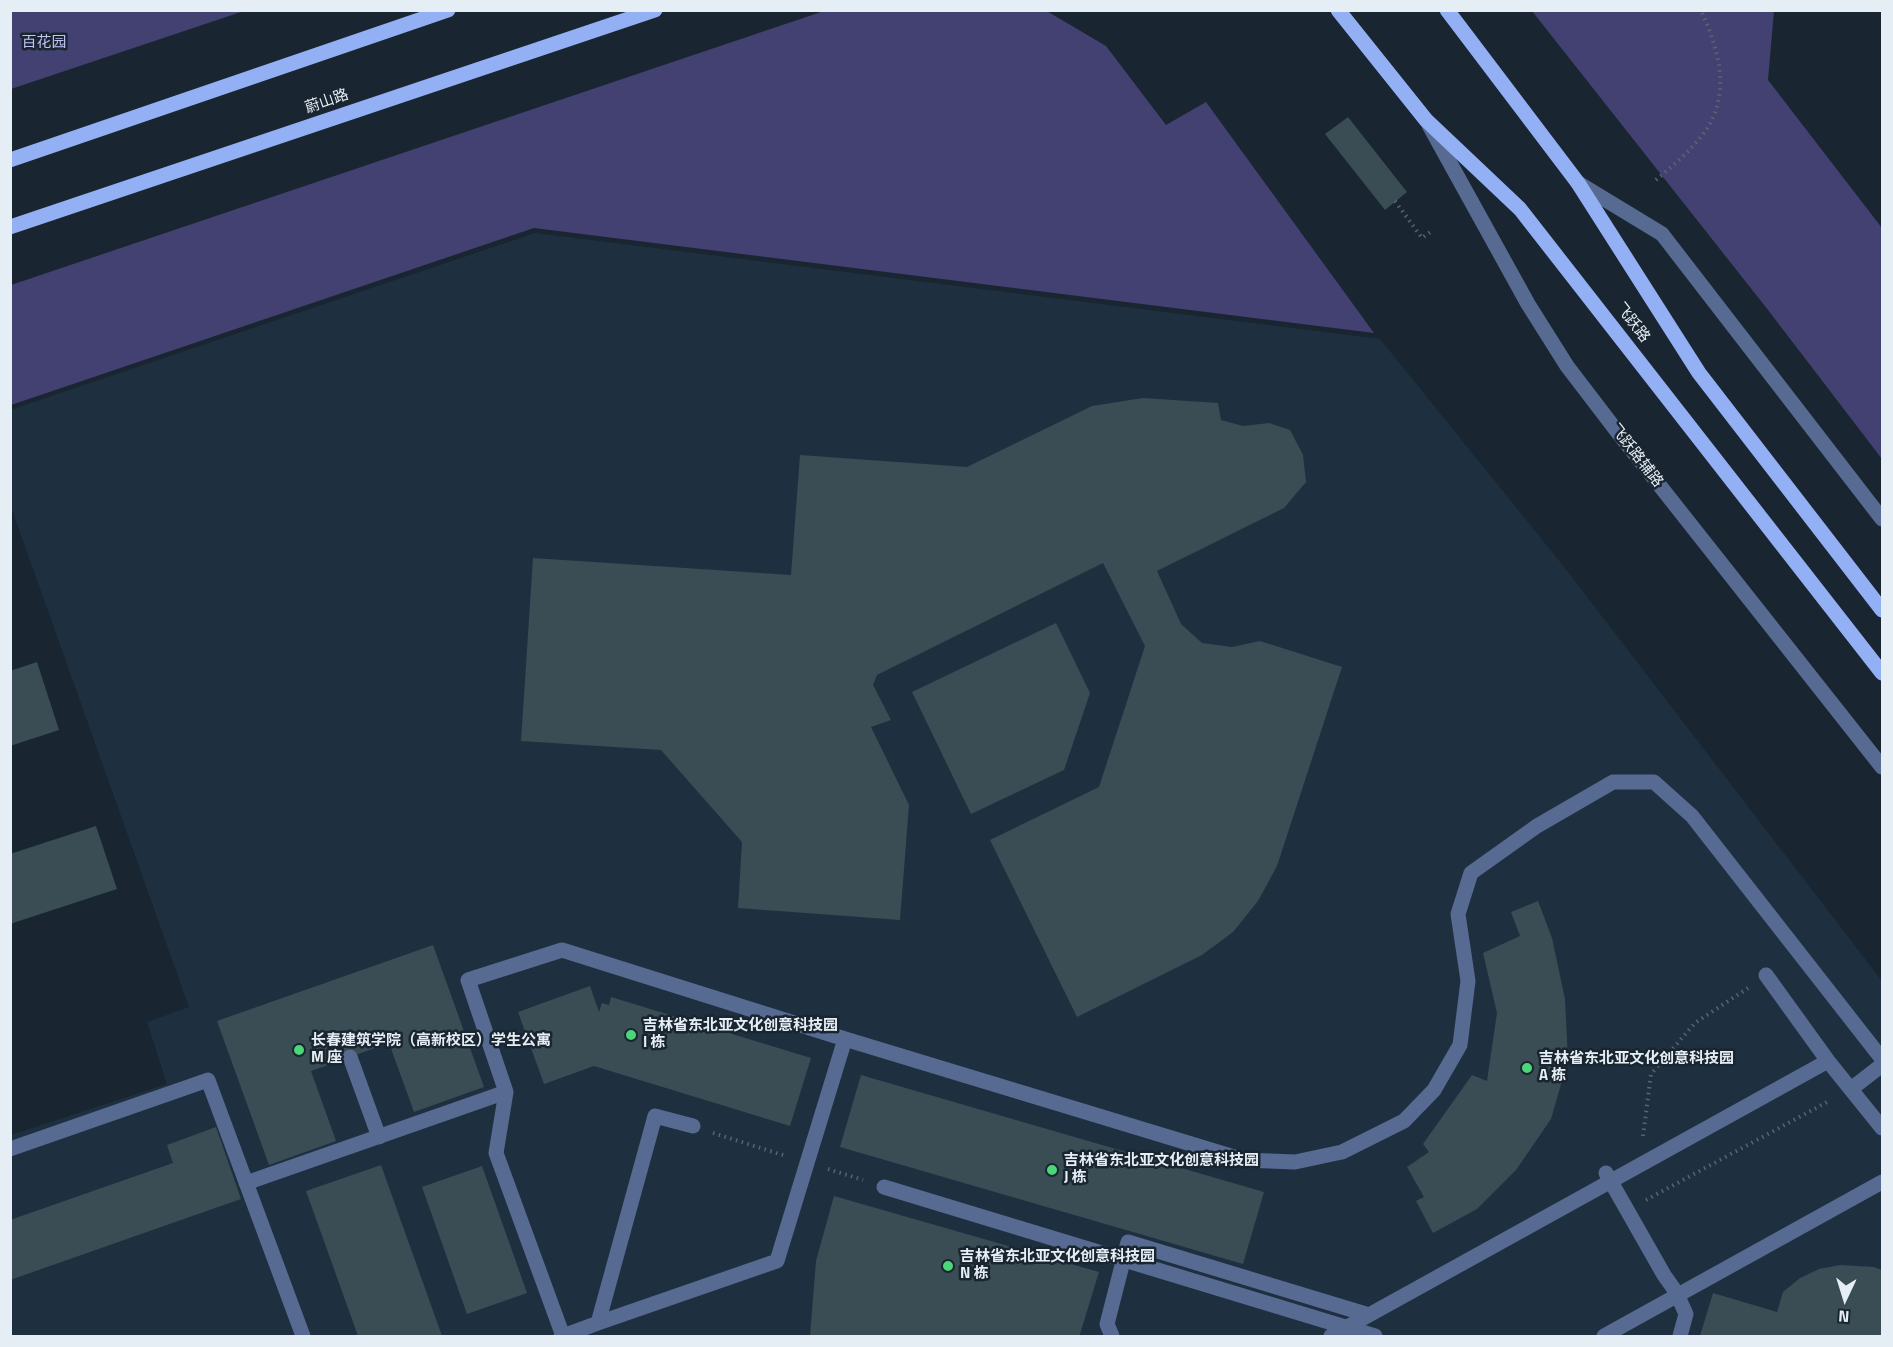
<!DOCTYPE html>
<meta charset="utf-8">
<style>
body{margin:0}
#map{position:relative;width:1893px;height:1347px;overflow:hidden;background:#192530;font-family:"Titillium Web",sans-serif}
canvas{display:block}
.frame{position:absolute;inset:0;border:12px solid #e6eef5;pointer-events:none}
.north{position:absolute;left:1815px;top:1269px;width:60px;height:60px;-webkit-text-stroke:4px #192530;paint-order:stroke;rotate:184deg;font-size:16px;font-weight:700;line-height:24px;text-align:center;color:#e6eef5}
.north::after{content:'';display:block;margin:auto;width:21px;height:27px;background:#e6eef5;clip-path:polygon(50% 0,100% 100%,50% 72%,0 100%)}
</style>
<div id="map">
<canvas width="1893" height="1347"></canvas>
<div class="frame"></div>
<div class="north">N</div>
</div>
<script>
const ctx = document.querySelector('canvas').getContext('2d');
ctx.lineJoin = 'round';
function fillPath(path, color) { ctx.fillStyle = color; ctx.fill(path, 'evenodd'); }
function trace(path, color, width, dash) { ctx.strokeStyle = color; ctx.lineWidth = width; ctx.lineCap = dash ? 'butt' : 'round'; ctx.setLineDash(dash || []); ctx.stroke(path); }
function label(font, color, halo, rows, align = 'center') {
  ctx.font = font + ' "Titillium Web","Noto Sans SC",sans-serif'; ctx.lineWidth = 5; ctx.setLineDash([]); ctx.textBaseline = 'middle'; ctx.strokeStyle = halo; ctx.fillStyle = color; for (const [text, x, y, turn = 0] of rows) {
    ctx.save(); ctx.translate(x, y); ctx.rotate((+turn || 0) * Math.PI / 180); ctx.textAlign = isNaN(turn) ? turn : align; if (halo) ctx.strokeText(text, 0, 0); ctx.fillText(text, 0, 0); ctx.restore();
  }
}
const built = new Path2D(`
 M 535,233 L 1380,339 L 1561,563 L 1882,981 L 1882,1336 L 11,1336 L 11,1135 L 167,1084 L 147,1022 L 189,1007 L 11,507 L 10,410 Z`);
const green = new Path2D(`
 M 11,10 L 244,10 L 244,11 L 11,89 Z
 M 1045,10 L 1106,46 L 1166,125 L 1206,102 L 1374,333 L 534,228 L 11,405 L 11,285 L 824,11 Z
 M 1532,11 L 1774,11 L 1768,80 L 1882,228 L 1882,459 L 1768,310 Z`);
const building = new Path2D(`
 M 1348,117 L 1407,192 L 1385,210 L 1325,134 Z
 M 1143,398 L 1218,403 L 1221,420 L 1243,426 L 1269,423 L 1290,430 L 1303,455 L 1306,482 L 1284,508 L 1157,571 L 1181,624 L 1202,643 L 1232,647 L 1260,641 L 1342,667 L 1277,866 L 1258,901 L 1233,932 L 1202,955 L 1077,1017 L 990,840 L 1099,787 L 1145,646 L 1103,563 L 877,675 L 873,685 L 891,720 L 871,727 L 909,805 L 900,920 L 738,908 L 742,842 L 661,750 L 521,741 L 533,558 L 791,575 L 800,455 L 967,467 L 1092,406 Z
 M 1056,623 L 1090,693 L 1064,770 L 971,814 L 912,692 Z
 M 37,662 L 59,730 L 10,746 L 10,671 Z
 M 96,826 L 117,889 L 10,924 L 10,854 Z
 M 1538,901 L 1552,938 L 1565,999 L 1568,1060 L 1551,1119 L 1516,1170 L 1477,1209 L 1433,1233 L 1416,1201 L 1424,1197 L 1407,1167 L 1429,1152 L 1423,1144 L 1472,1075 L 1487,1081 L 1497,1013 L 1483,953 L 1520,936 L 1511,912 Z
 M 433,945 L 484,1087 L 414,1112 L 389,1043 L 311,1071 L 336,1141 L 269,1165 L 217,1021 Z
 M 590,986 L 599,1012 L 602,1003 L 609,1005 L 611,997 L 811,1058 L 790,1126 L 594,1066 L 544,1084 L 518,1012 Z
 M 861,1075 L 1264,1192 L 1243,1264 L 840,1147 Z
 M 216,1127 L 241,1199 L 10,1280 L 10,1220 L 173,1163 L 167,1145 Z
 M 381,1165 L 442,1336 L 358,1336 L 306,1191 Z
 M 482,1166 L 527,1293 L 467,1314 L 422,1187 Z
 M 834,1196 L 1099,1272 L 1080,1334 L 1080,1336 L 810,1336 L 816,1261 Z
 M 1840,1265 L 1874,1267 L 1882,1270 L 1882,1336 L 1700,1336 L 1713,1293 L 1777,1312 L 1783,1292 L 1800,1278 L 1819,1269 Z`);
const path = new Path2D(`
 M 1656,180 C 1671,167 1687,154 1700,138 C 1733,98 1720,53 1701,10
 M 1395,201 L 1422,238 L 1433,230
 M 713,1133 L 786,1156
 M 1643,1136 L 1651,1074 L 1695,1023 L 1748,988
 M 828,1169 L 863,1180
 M 1646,1200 L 1829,1101`);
const minor = new Path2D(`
 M 1429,125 L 1528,304 L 1567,366 L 1619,434 L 1882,767
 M 1578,183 L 1662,234 L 1882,519
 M 1766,975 L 1828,1061 L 1882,1128
 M 350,1057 L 379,1137
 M 1851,1089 L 1882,1065
 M 10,1149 L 208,1080 L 303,1336
 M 1606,1173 L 1664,1275 L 1676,1292 L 1686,1314 L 1680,1336
 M 246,1183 L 506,1092
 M 884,1187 L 1375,1336
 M 598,1323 L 777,1261 L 845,1039
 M 561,1336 L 563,1336 L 496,1153 L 506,1092 L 468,980 L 562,950 L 845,1039 L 1244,1160 L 1295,1162 L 1342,1152 L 1404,1121 L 1434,1090 L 1460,1045 L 1468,981 L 1458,914 L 1471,873 L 1537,826 L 1613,782 L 1654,782 L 1692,816 L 1882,1059
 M 563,1336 L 598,1323 L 655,1116 L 693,1126
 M 1112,1336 L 1107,1324 L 1128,1242 L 1369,1315
 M 1331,1336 L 1828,1061
 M 1604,1336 L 1882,1182`);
const major = new Path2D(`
 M 1338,10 L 1426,120 L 1520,209 L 1882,673
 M 1447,10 L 1578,183 L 1699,373 L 1882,610
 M 10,160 L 448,10
 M 10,227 L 655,10`);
const markers = [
 [631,1035,6,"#4bd677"],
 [299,1050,6,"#4bd677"],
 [1527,1068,6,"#4bd677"],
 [1052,1170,6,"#4bd677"],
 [948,1266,6,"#4bd677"]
];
const parkNames = [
 ["百花园",44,43]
];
const streetNames = [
 ["蔚山路",327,102,-19],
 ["飞跃路",1632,323,52],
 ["飞跃路辅路",1636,456,52]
];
const poiNames = [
 ["吉林省东北亚文化创意科技园",643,1026],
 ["I 栋",643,1043],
 ["长春建筑学院（高新校区）学生公寓",311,1041],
 ["M 座",311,1058],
 ["吉林省东北亚文化创意科技园",1539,1059],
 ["A 栋",1539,1076],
 ["吉林省东北亚文化创意科技园",1064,1161],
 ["J 栋",1064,1178],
 ["吉林省东北亚文化创意科技园",960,1257],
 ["N 栋",960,1274]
];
fillPath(built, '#1e303f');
fillPath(green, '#434171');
fillPath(building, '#3a4c54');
trace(path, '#59646e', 4, [1.5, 4.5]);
trace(minor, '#576a92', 15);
trace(major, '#92b0f3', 15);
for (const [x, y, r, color] of markers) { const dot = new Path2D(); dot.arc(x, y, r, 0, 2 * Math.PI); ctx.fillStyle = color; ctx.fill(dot); trace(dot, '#192530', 2); }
label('15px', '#c1c2f5', '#192530', parkNames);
label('15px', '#e6eef5', '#192530', streetNames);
label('bold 15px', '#e6eef5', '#192530', poiNames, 'left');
</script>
